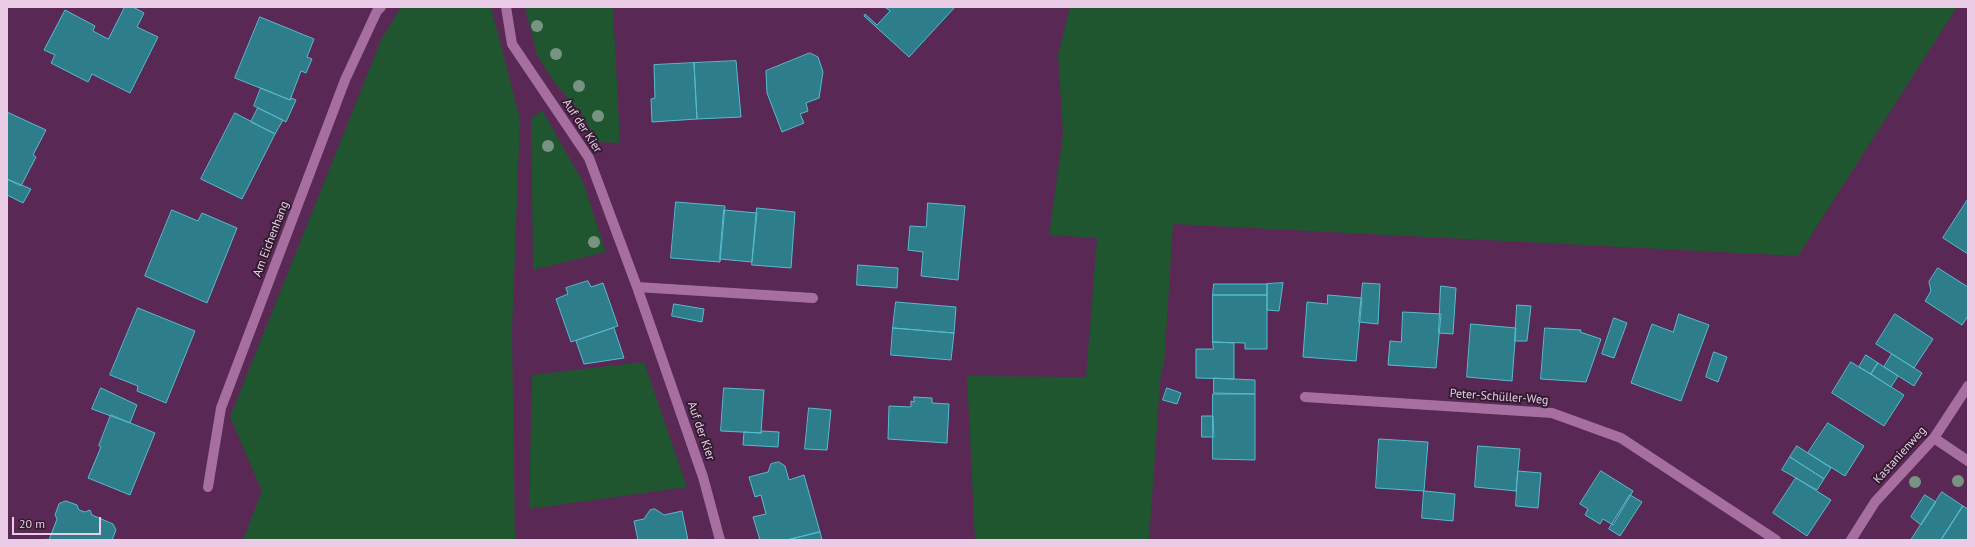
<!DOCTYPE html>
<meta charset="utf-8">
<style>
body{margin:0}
#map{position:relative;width:1975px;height:547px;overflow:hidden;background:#5a2855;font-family:"PT Sans",sans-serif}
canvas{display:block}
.frame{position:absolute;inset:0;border:8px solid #eacce6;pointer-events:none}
.scale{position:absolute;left:12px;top:517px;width:89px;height:18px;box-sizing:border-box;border:2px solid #eacce6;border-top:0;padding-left:5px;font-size:12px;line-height:14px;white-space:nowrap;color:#eacce6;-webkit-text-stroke:3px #321c30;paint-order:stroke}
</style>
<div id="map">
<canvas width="1975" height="547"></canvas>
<div class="frame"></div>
<div class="scale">20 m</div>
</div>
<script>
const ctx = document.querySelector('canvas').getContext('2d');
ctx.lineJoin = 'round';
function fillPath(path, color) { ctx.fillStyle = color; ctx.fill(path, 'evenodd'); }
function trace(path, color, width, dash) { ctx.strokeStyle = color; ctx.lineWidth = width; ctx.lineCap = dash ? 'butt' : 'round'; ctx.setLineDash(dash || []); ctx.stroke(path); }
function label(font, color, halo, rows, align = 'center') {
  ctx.font = font + ' "PT Sans",sans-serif'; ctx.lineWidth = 4; ctx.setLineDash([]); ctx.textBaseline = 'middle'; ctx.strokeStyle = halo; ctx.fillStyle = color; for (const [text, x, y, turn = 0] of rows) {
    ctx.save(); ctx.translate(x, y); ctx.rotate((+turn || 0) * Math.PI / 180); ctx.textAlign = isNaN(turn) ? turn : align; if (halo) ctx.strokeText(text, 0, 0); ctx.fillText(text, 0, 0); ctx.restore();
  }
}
const green = new Path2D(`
 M 401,7 L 491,7 L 520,119 L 512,331 L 515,540 L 243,540 L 262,491 L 230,417 L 357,100 L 381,40 Z
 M 525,7 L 613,7 L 620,143 L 597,142 L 583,116 L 554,82 L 537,55 Z
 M 1070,7 L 1957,7 L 1798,256 L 1173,224 L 1164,367 L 1161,371 L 1149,540 L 975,540 L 967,376 L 1086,377 L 1097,238 L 1049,235 L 1063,134 L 1058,55 Z
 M 542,110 L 583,182 L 606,252 L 533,270 L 531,119 Z
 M 644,362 L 687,487 L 529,509 L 532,375 Z`);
const building = new Path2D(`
 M 125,7 L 133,7 L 144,13 L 137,27 L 158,37 L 130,93 L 92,74 L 88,82 L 51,63 L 55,55 L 44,50 L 65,10 L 95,26 L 93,31 L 108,39 Z
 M 885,7 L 955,7 L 909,57 L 864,16 L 865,14 L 877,25 L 890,11 Z
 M 260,17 L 314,39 L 307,57 L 312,59 L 306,73 L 301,71 L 290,100 L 235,78 Z
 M 810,53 L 818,57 L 823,72 L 819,98 L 806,103 L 808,111 L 800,114 L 804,123 L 782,132 L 767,93 L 766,71 Z
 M 736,61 L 741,117 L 697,119 L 694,63 Z
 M 694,63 L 697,119 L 652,122 L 651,99 L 655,98 L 654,65 Z
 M 261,88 L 290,100 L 291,98 L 296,100 L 286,122 L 254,106 Z
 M 258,108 L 283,120 L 275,134 L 251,122 Z
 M 7,112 L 46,130 L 33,155 L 36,157 L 21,186 L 7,179 Z
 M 235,113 L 275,134 L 242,199 L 201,179 Z
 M 7,179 L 31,189 L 23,203 L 7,195 Z
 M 1968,199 L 1968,254 L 1943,238 Z
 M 676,202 L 725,206 L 720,262 L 671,258 Z
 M 928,203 L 965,206 L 958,280 L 921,276 L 923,252 L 908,250 L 910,226 L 926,227 Z
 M 757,208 L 795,212 L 791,268 L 752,265 Z
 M 172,210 L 198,221 L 202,213 L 237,228 L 207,303 L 145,276 Z
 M 724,210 L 757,213 L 752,262 L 720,259 Z
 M 858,265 L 898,268 L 897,288 L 857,285 Z
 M 1938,268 L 1968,287 L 1968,316 L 1962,325 L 1925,301 L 1931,291 L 1929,282 Z
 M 588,281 L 591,287 L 603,283 L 618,326 L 571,342 L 556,299 L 568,294 L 566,288 Z
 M 1283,283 L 1279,311 L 1267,310 L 1267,284 Z
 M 1363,283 L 1380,284 L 1378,324 L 1359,322 Z
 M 1214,284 L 1267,284 L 1267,295 L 1213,295 Z
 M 1441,286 L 1456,288 L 1453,334 L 1439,333 Z
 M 1213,295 L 1267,295 L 1267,349 L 1245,349 L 1245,343 L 1213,342 Z
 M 1328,295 L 1362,298 L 1356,361 L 1303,357 L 1307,302 L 1327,304 Z
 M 896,302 L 956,307 L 954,333 L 893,328 Z
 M 674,304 L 704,309 L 702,322 L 672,316 Z
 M 1517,305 L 1531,306 L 1527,341 L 1515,341 Z
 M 138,308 L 195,331 L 166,403 L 137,391 L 138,386 L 110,375 Z
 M 1403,312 L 1441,314 L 1436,368 L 1388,365 L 1390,341 L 1401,342 Z
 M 1679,314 L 1709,325 L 1681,401 L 1631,383 L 1652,324 L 1673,332 Z
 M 1895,314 L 1933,339 L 1914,368 L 1876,344 Z
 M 1614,318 L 1627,323 L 1614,358 L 1602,354 Z
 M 1471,324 L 1516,328 L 1512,381 L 1467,377 Z
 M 614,328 L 624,358 L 584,364 L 576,341 Z
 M 893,328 L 954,333 L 951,360 L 891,355 Z
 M 1545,328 L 1581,330 L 1580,332 L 1601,339 L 1586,382 L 1541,379 Z
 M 1213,342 L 1234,343 L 1234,379 L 1196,378 L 1196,349 L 1213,349 Z
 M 1714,352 L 1727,357 L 1718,382 L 1706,377 Z
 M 1892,354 L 1922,373 L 1914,386 L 1884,367 Z
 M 1866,355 L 1878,363 L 1871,374 L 1859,367 Z
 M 1851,362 L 1904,395 L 1884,426 L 1832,393 Z
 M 1878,363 L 1898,376 L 1891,387 L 1871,374 Z
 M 1214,378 L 1255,380 L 1255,394 L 1214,393 Z
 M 101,388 L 137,405 L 130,423 L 92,409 Z
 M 724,388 L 764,390 L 761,433 L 721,431 Z
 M 1167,388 L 1181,393 L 1177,404 L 1163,400 Z
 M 1213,394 L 1255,394 L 1255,460 L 1213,459 Z
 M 914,397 L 932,398 L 932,403 L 949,404 L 947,443 L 888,439 L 889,406 L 911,407 L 911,401 L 914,402 Z
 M 809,408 L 831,410 L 827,450 L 805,449 Z
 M 111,415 L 155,433 L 130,495 L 88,478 L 101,447 L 99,446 Z
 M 1202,416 L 1213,416 L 1214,437 L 1202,437 Z
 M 1828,423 L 1864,446 L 1845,476 L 1808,453 Z
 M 762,431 L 779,432 L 778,447 L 743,445 L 744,432 L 761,433 Z
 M 1379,439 L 1428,442 L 1424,491 L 1376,488 Z
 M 1478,446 L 1520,449 L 1516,491 L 1475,487 Z
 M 1797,446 L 1831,468 L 1824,479 L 1790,457 Z
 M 1790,457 L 1824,479 L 1817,490 L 1782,470 Z
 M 779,462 L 785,466 L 789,480 L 804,475 L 820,532 L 787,540 L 760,540 L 753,517 L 766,514 L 761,495 L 755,497 L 749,477 L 768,472 L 771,464 Z
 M 1518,471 L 1541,473 L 1538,508 L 1516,506 Z
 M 1601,471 L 1633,491 L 1613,525 L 1603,519 L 1600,524 L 1585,515 L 1588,509 L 1580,504 Z
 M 1796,478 L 1831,500 L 1807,536 L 1773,513 Z
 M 1424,491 L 1455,494 L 1453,521 L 1422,518 Z
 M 1942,492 L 1963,506 L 1941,540 L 1911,540 Z
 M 1630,495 L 1642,502 L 1620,536 L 1609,529 Z
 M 1925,495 L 1936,502 L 1921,525 L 1911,517 Z
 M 66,501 L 77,505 L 79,510 L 85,512 L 90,510 L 92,515 L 113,524 L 116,530 L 112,540 L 45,540 L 46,539 L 49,540 L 57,519 L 55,515 L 59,504 Z
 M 1963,506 L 1968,509 L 1968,540 L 1941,540 Z
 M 655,509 L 664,515 L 682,511 L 688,540 L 638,540 L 634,521 L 644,519 L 650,510 Z
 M 820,532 L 822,540 L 787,540 Z`);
const minor = new Path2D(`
 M 506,7 L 512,44 L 589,158 L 637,287 L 703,477 L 720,540
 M 637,287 L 813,298
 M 1305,397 L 1552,413 L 1621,438 L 1776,540
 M 1934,438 L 1968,461
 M 208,487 L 221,408 L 345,80 L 377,11 L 381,7
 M 1851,540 L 1875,502 L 1934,438 L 1968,386`);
const trees = [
 [537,26],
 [556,54],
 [579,86],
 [598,116],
 [548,146],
 [594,242],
 [1958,481],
 [1915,482]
];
const streetNames = [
 ["Auf der Kier",582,126,57],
 ["Am Eichenhang",271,239,-69],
 ["Peter-Schüller-Weg",1499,397,4],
 ["Auf der Kier",701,431,71],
 ["Kastanienweg",1900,455,-48]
];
fillPath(green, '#1f5630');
fillPath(building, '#2e7d8a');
trace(building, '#56bccd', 1);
trace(minor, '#a66fa0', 10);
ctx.fillStyle = '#799383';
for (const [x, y] of trees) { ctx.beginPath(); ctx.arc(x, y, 6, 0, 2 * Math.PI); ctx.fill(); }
label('12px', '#eacce6', '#321c30', streetNames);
</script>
